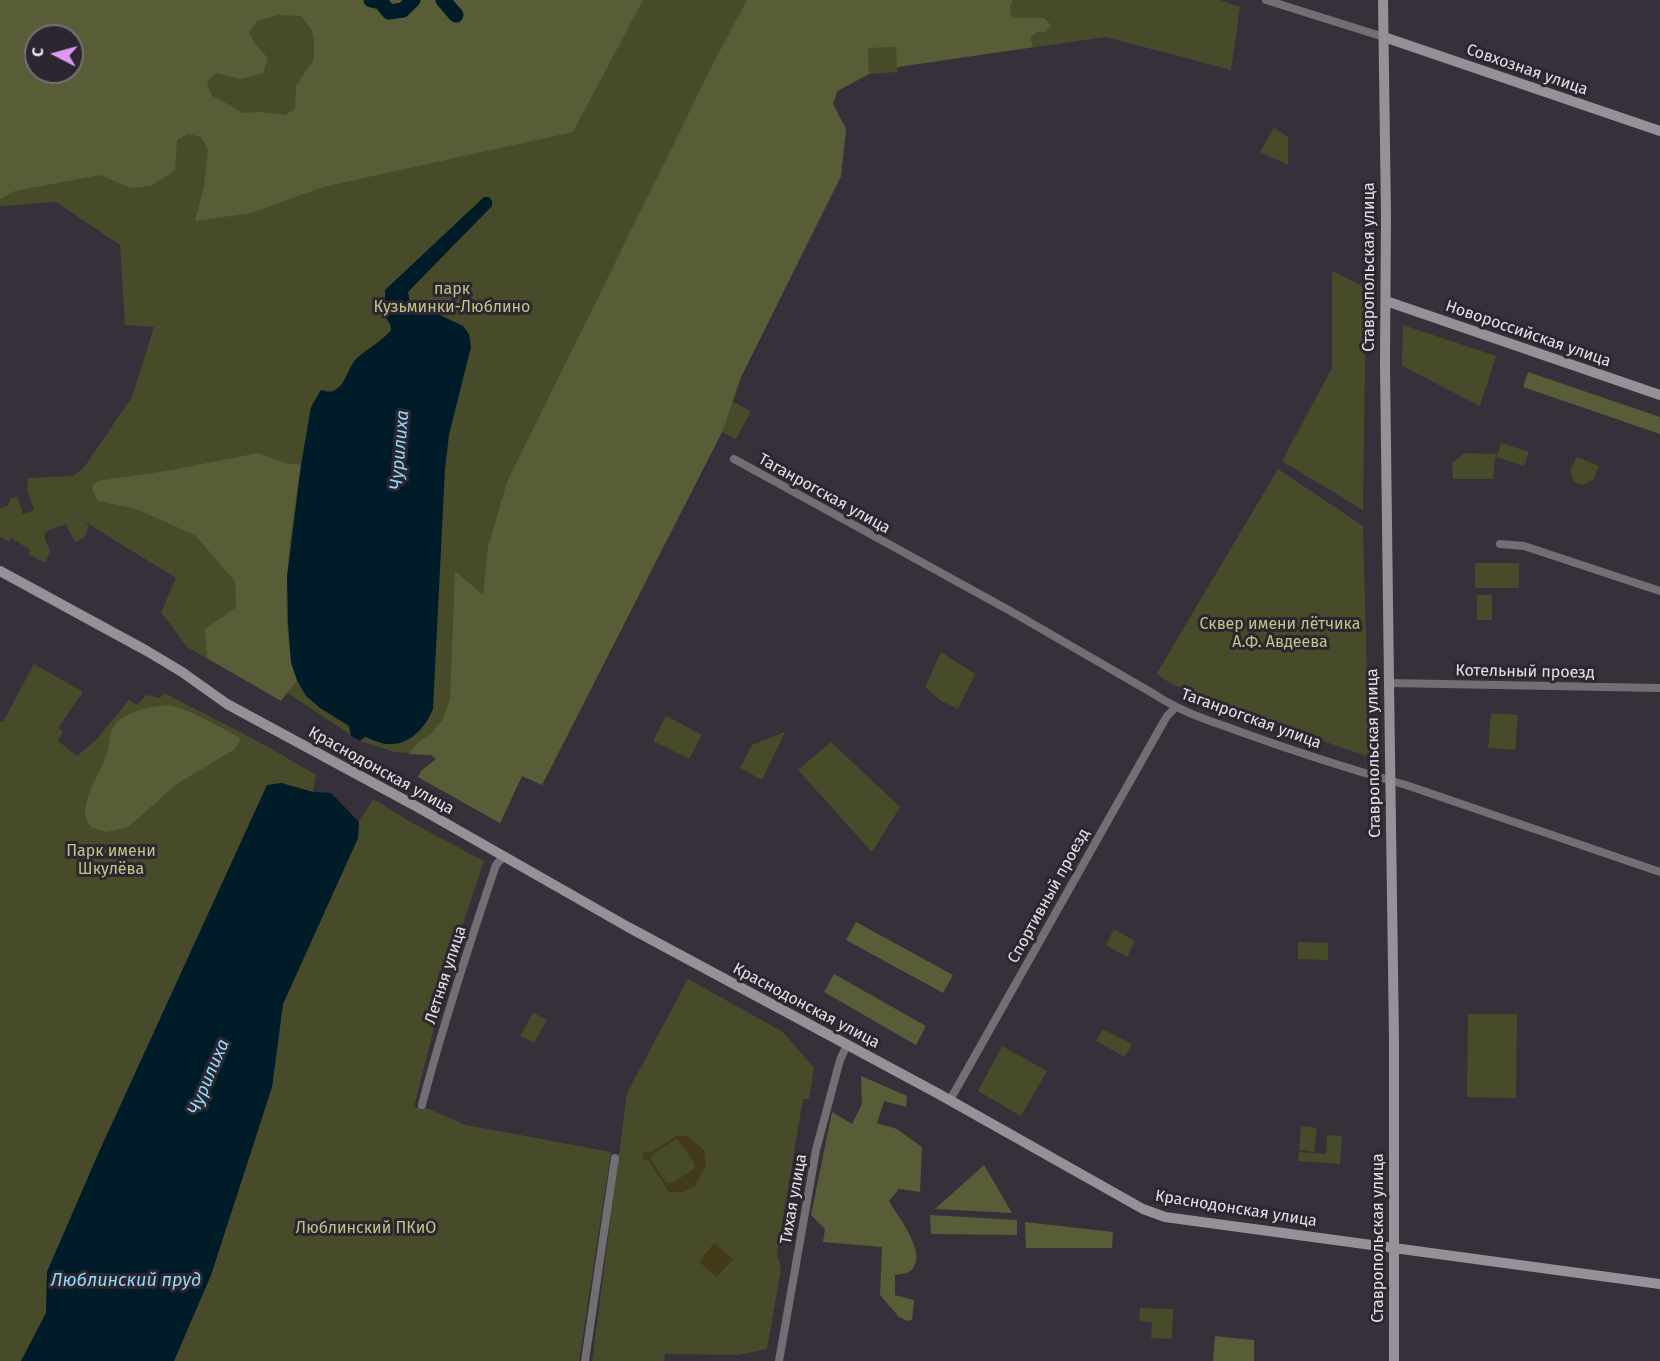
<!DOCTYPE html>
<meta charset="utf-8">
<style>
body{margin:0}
#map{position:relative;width:1660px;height:1361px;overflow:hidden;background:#36303a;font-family:"Fira Sans",sans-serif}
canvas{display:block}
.north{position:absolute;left:24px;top:24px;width:60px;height:60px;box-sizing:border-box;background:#2c2630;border:2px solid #767079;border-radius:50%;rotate:276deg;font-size:16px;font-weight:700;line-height:24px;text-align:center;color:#e4e0e6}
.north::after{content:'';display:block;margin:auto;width:21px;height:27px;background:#dd99f3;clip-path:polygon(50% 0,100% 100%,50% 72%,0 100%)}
</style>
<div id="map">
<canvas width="1660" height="1361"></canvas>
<div class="north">С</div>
</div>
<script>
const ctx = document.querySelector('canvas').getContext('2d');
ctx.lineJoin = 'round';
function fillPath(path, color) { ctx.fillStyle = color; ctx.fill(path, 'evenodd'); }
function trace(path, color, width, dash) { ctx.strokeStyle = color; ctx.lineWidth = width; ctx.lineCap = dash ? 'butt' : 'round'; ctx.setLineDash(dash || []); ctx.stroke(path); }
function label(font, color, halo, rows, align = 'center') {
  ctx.font = font + ' "Fira Sans",sans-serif'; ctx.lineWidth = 6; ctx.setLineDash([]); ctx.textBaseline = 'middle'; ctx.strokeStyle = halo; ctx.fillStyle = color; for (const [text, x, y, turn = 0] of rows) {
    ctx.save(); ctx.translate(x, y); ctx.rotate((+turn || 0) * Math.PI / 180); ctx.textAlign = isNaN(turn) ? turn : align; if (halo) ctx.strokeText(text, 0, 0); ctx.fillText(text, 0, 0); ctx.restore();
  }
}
const green = new Path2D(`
 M 0,0 L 1220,0 L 1240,7 L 1231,70 L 1106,37 L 898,67 L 897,72 L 869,74 L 838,91 L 833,104 L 846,129 L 841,176 L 741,377 L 733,402 L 751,411 L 736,439 L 722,432 L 542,785 L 522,776 L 500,823 L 418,777 L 421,771 L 436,759 L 431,755 L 395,752 L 360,741 L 286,692 L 281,701 L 187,647 L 161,612 L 176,578 L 82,520 L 89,526 L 84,538 L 75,542 L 66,524 L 45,532 L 45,540 L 50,551 L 45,563 L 28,554 L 31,550 L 11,538 L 9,542 L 0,537 L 0,508 L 8,506 L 11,498 L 17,497 L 23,514 L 34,510 L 27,490 L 28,478 L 72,476 L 83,469 L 132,397 L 154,327 L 125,325 L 120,245 L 56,202 L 0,206 ZM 36,36 L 72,36 L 72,72 L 36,72 Z
 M 1274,128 L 1288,137 L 1288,165 L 1260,152 Z
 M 1332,271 L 1363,286 L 1366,290 L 1363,510 L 1282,461 L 1332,368 Z
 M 1403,325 L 1496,356 L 1480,406 L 1402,366 Z
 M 1501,443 L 1529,452 L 1524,466 L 1497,457 Z
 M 1465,453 L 1496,454 L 1493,479 L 1453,479 L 1452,463 Z
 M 1577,457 L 1599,466 L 1593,480 L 1582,485 L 1574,482 L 1570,471 Z
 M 1278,469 L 1363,526 L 1369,757 C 1314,738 1260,719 1207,698 C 1193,692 1166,684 1157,673 Z
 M 1475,563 L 1519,563 L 1519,588 L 1475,588 Z
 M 1477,595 L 1492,595 L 1492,620 L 1477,620 Z
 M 941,652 L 975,674 L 958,709 L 940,700 L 925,687 Z
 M 34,664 L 83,692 L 58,728 L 63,731 L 58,741 L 77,756 L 96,740 L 129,700 L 137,705 L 146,695 L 160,698 L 164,693 L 263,744 L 316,775 L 313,792 L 281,783 L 267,786 L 99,1152 L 47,1272 L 46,1313 L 21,1361 L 0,1361 L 0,721 L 3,722 Z
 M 1491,713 L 1518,715 L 1515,750 L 1488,748 Z
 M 666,716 L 702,735 L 689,759 L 653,741 Z
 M 785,732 L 762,780 L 740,768 L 752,745 Z
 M 831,742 L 900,807 L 872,852 L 798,770 Z
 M 373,799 L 414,824 L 484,861 L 451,960 L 414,1107 L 429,1109 L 466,1125 L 611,1152 L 579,1361 L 174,1361 L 211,1275 L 272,1087 L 283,1004 L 358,838 L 359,822 Z
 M 1114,929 L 1135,941 L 1127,957 L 1106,945 Z
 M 1298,942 L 1328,943 L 1328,960 L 1298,959 Z
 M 688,979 L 783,1032 L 814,1068 L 809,1099 L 803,1099 L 777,1253 L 781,1269 L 767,1349 L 738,1355 L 665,1354 L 664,1361 L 592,1361 L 627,1093 Z
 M 533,1013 L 547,1020 L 534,1043 L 520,1036 Z
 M 1468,1014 L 1517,1014 L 1516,1098 L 1467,1097 Z
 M 1103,1029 L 1132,1044 L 1125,1057 L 1096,1041 Z
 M 1002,1046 L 1047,1071 L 1021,1116 L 978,1091 Z
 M 1301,1126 L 1317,1128 L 1314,1152 L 1299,1150 Z
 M 1327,1135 L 1342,1136 L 1340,1164 L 1298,1161 L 1299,1152 L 1326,1154 Z
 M 1140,1308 L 1173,1309 L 1172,1339 L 1151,1338 L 1152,1322 L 1139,1321 Z`);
const forest = new Path2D(`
 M 0,0 L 643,0 L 573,132 L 323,187 L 251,213 L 195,221 L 204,186 L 208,150 L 201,137 L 188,134 L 177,140 L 175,170 L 151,186 L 131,188 L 100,175 L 15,191 L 0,199 ZM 278,15 L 301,16 L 312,30 L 314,40 L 314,59 L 296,86 L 295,109 L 285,115 L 260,112 L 243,113 L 211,95 L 207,82 L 216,73 L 241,79 L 263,73 L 268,58 L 256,45 L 249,33 L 257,21 ZM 36,36 L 72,36 L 72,72 L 36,72 Z
 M 747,0 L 1013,0 L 1010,7 L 1011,16 L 1019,18 L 1044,18 L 1051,25 L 1046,32 L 1037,32 L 1030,37 L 1033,47 L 897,67 L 896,47 L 868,48 L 869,74 L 837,91 L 833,104 L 846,129 L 841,176 L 741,377 L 722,432 L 542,785 L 522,776 L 500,823 L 418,777 L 421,771 L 436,759 L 431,755 L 409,754 L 418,742 L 431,734 L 443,719 L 450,699 L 455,571 L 483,595 L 488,547 L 507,482 L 715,60 Z
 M 1528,372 L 1660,417 L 1660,434 L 1523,387 Z
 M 258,453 L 285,463 L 301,465 C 291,530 276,617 297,680 L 281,701 L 207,658 L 205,629 L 236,607 L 235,581 L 195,535 L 136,509 L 98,501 L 93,491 L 93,485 L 98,481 L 172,470 Z
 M 167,705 C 193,710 216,726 241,738 L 235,749 L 177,784 L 128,827 L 106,832 L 91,827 C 88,822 84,817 85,810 C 87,789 102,771 108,750 C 110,739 109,728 119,720 C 132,710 151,707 167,705 Z
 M 856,922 L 953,975 L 943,993 L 846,940 Z
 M 834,974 L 926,1026 L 916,1045 L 824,992 Z
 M 861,1076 L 907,1096 L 906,1107 L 884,1101 L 877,1123 L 897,1129 L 922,1147 L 920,1192 L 899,1189 L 889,1201 C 898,1217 931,1257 909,1272 C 905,1274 898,1274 895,1275 L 895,1295 L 914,1300 L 912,1320 L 908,1321 L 899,1317 L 880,1295 L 882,1247 L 823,1242 L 825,1229 L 811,1215 L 832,1112 L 852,1124 L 862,1104 Z
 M 984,1165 L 1012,1213 L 935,1209 Z
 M 930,1215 L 1017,1220 L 1017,1235 L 931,1234 Z
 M 1025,1222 L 1113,1232 L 1112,1248 L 1026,1248 Z
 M 1215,1336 L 1254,1340 L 1254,1361 L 1213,1361 Z`);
const sand = new Path2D(`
 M 678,1135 L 687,1136 L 704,1150 L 706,1164 L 695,1186 L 682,1192 L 669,1192 L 649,1161 L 644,1160 L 642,1155 L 645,1151 L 652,1152 ZM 677,1139 L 695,1164 L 694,1169 L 672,1183 L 666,1183 L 651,1159 L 653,1154 Z
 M 714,1243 L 733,1259 L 717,1277 L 699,1262 Z`);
const water = new Path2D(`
 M 484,197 L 489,197 L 492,201 L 492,206 L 408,292 L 410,303 L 425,308 L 463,326 L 469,334 L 471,347 L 449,435 L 445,469 L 433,709 C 427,725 411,744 392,744 C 383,745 373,740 365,737 L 360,741 L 351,736 L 349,726 L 320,708 L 306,696 L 297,680 L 291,663 L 288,622 L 287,577 L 301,465 L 311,407 L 321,390 C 326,391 330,393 335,390 C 347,383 347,368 357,358 C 368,348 381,342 391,330 L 390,324 L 381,310 L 385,299 L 385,290 Z
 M 281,783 L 313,792 L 331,793 L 359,822 L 358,838 L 283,1004 L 272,1087 L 211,1275 L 174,1361 L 21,1361 L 46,1313 L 47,1272 L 99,1152 L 267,785 Z`);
const river = new Path2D(`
 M 371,0 L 381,2 L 389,12 L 403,10 L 413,0
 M 443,0 L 456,15`);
const street = new Path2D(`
 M 1266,0 L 1384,37
 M 734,459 L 1014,613 L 1154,694 C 1181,712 1208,720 1238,731 C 1293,751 1349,769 1406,785 L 1660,872
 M 1500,544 L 1524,546 L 1660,591
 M 1389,683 L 1660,688
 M 950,1100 L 1146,753 L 1167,716 L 1175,708
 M 422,1105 C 443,1024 469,945 496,865 L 504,856
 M 585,1361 L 615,1158
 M 779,1361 L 816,1150 L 840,1060 L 847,1045`);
const secondary = new Path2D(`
 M 1383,0 L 1386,215 L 1385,364 L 1389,683 L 1394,1040 L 1394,1361
 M 1384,37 L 1660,131
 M 1386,301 L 1660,395
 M 0,571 L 147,651 L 182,672 L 227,704 L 412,804 L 628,927 L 937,1093 L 1143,1209 L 1165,1217 L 1660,1284`);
const streetNames = [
 ["Совхозная улица",1527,70,19],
 ["Ставропольская улица",1370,267,-90],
 ["Новороссийская улица",1528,334,19],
 ["Таганрогская улица",824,494,29],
 ["Котельный проезд",1525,672,1],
 ["Таганрогская улица",1251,719,20],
 ["Ставропольская улица",1374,753,-91],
 ["Краснодонская улица",381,771,29],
 ["Спортивный проезд",1049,896,-61],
 ["Летняя улица",446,975,-72],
 ["Краснодонская улица",806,1006,28],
 ["Тихая улица",794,1199,-80],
 ["Краснодонская улица",1236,1209,9],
 ["Ставропольская улица",1379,1238,-90]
];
const parkNames = [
 ["парк",452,290],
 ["Кузьминки-Люблино",452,308],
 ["Сквер имени лётчика",1280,625],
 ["А.Ф. Авдеева",1280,643],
 ["Парк имени",111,852],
 ["Шкулёва",111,870],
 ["Люблинский ПКиО",366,1229]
];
const waterNames = [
 ["Чурилиха",400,450,-85],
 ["Чурилиха",209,1077,-67],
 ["Люблинский пруд",126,1281]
];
fillPath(green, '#484b2a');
fillPath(forest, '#585c37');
fillPath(sand, '#433a1a');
fillPath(water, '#001c28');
trace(river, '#001c28', 15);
trace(street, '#726f74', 8);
trace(secondary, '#969099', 10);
label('16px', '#e4e0e6', '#2c2630', streetNames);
label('16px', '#bec685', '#2c2630', parkNames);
label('italic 18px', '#91dafc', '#2c2630', waterNames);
</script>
